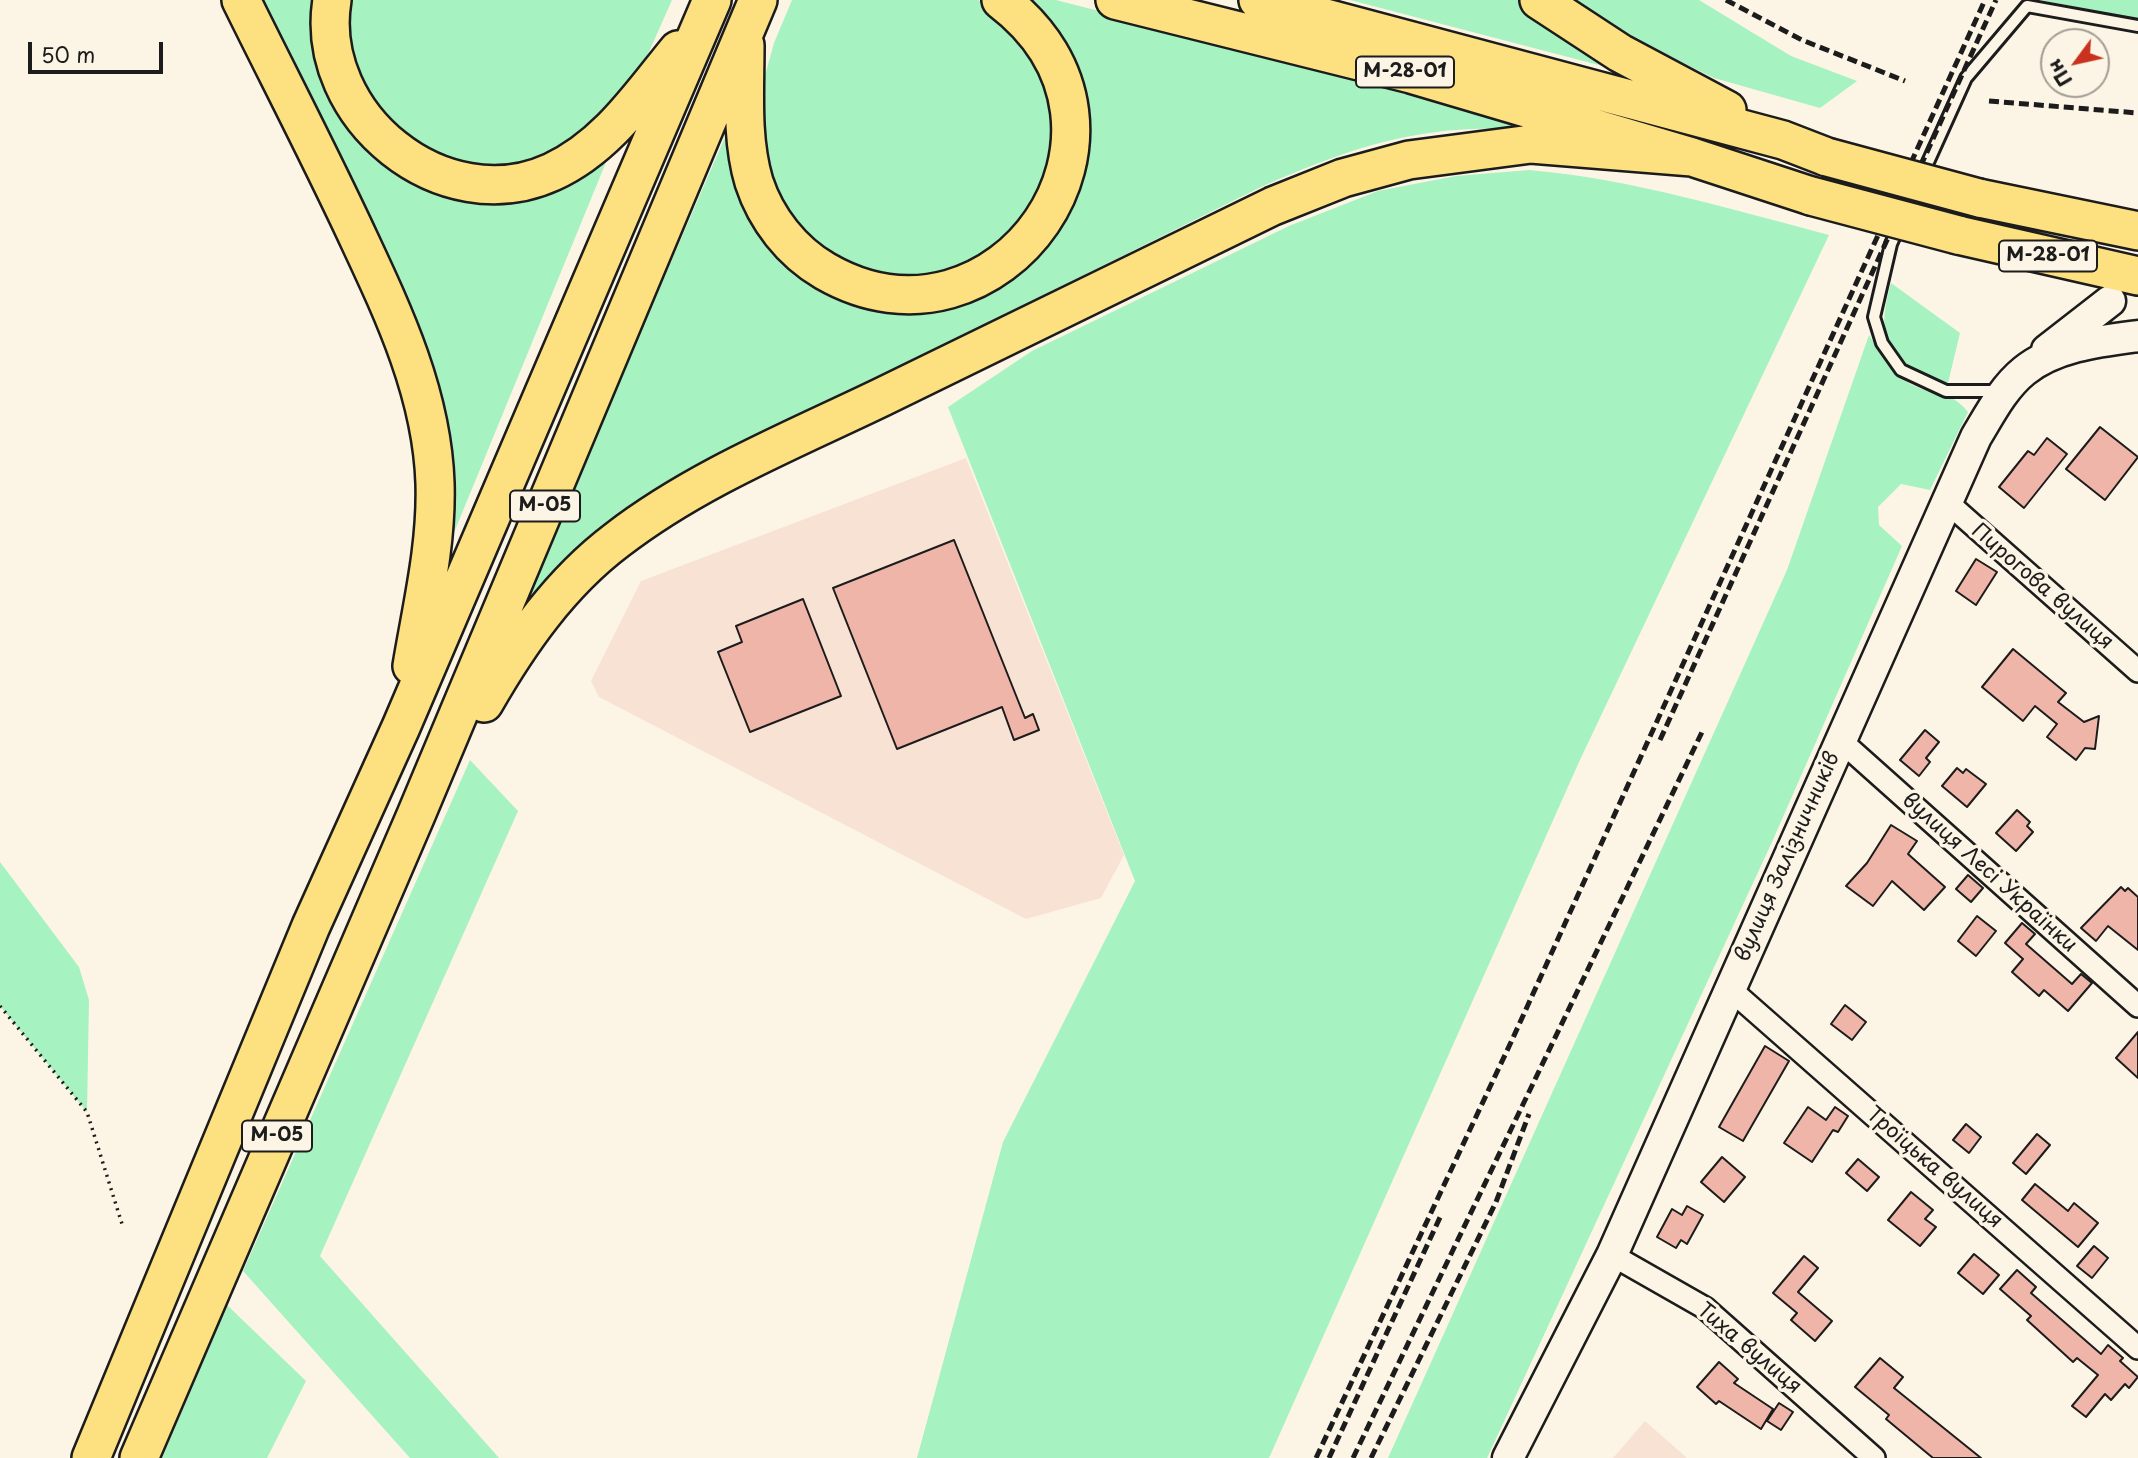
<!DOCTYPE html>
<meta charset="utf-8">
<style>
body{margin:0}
#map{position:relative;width:2138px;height:1458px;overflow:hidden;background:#fcf5e5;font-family:"Playpen Sans",sans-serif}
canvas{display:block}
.north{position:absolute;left:2040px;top:28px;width:70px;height:70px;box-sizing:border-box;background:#fcf5e5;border:2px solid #a29e95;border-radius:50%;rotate:237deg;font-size:19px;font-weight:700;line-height:28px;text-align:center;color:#1c1c1c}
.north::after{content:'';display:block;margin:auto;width:24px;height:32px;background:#c8321e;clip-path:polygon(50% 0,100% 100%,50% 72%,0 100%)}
.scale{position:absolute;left:28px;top:42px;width:135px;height:32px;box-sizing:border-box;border:4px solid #1c1c1c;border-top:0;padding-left:9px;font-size:21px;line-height:24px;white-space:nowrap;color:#1c1c1c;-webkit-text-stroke:5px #fcf5e5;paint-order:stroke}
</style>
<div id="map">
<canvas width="2138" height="1458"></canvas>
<div class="north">Пн</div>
<div class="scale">50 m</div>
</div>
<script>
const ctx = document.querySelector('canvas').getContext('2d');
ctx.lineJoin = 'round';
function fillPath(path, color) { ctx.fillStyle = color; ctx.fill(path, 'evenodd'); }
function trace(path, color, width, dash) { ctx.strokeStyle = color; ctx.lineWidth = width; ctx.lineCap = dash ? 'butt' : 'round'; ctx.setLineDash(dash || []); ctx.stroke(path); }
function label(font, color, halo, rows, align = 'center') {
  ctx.font = font + ' "Playpen Sans",sans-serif'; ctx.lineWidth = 7; ctx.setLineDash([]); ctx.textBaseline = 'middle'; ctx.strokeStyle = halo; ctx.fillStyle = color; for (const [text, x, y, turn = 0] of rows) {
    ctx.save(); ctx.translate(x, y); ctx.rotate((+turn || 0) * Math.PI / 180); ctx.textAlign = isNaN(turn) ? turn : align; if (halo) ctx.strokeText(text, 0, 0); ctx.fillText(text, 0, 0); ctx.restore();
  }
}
const built = new Path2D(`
 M 966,458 L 1124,855 L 1101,898 L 1026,919 L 599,697 L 591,681 L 641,581 Z
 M 1645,1421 L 1687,1458 L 1613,1458 Z`);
const green = new Path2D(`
 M 253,0 L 316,0 L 315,29 L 427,186 L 609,155 L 444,557 L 448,501 Z
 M 344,0 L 672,0 L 645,61 L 616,108 L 570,149 L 494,173 L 413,150 L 356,86 Z
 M 792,0 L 978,0 L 998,10 L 1049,74 L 1061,144 L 1007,248 L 911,286 L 811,250 L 762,176 L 758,101 L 774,43 Z
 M 1021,0 L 1056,0 L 1563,130 C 1519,129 1473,126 1429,133 C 1370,141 1316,163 1261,187 L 764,434 L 508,638 L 735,114 L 760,225 L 943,305 L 1084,160 Z
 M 1350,0 L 1520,0 L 1633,74 Z
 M 1571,0 L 1699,0 L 1791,56 L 1857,81 L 1820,108 L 1714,78 L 1600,22 Z
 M 2040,0 L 2138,0 L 2138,19 Z
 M 1529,170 C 1632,179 1730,209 1829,235 L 1579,762 L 1269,1458 L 917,1458 L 1003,1142 L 1135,881 L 948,407 L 1032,351 L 1289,226 L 1378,191 L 1456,176 Z
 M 1891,283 L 1960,333 L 1948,383 C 1888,369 1874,342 1891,283 Z
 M 1869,335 C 1880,351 1890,371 1907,382 C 1931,397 1949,388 1968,412 L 1930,490 L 1901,484 L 1878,507 L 1879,525 L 1902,546 L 1772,842 L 1487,1458 L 1388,1458 L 1787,570 Z
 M 470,760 L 518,811 L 320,1256 L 499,1458 L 410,1458 L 243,1271 Z
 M 0,862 L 79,967 L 89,1000 L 87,1112 L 0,1006 Z
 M 227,1305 L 306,1381 L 267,1458 L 162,1458 Z`);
const building = new Path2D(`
 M 2100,427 L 2138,457 L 2105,500 L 2066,469 Z
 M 2047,438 L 2067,454 L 2024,508 L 1999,487 L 2028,451 L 2034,455 Z
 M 954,540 L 1025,718 L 1033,714 L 1039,730 L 1014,740 L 1002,707 L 897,749 L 833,588 Z
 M 1976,559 L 1997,572 L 1976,605 L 1956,591 Z
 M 803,599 L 841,696 L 750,732 L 718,652 L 742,642 L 736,626 Z
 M 2013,649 L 2066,693 L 2058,702 L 2084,722 L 2099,716 L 2095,749 L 2085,748 L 2076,760 L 2047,737 L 2057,724 L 2035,706 L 2023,721 L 1982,687 Z
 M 1925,730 L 1939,742 L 1926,758 L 1930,762 L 1919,776 L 1900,760 Z
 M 1957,768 L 1963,773 L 1966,769 L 1986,784 L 1967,807 L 1942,786 Z
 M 2017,810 L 2030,822 L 2027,826 L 2033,832 L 2016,851 L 1996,833 Z
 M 1891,825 L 1917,841 L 1908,854 L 1945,887 L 1924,910 L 1892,881 L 1873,906 L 1846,886 L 1867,863 Z
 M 1968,875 L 1983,888 L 1971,902 L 1956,889 Z
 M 2121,887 L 2125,891 L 2128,888 L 2138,897 L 2138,950 L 2108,926 L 2096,941 L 2081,928 Z
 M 1977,916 L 1996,931 L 1976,956 L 1958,941 Z
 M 2022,923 L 2035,934 L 2026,944 L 2072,984 L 2081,974 L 2092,983 L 2068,1011 L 2044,990 L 2039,996 L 2012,972 L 2023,959 L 2005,943 Z
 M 1845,1005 L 1866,1022 L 1852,1040 L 1831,1024 Z
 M 2138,1032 L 2138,1078 L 2116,1058 Z
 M 1765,1046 L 1789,1061 L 1743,1141 L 1719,1127 Z
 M 1808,1107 L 1826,1120 L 1835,1107 L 1848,1116 L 1838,1132 L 1833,1130 L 1812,1162 L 1784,1143 Z
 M 1966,1124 L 1981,1137 L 1969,1153 L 1953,1140 Z
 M 2037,1134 L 2050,1145 L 2026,1174 L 2013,1163 Z
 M 1722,1157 L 1745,1177 L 1724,1202 L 1701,1182 Z
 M 1858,1159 L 1879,1177 L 1867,1191 L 1846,1173 Z
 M 2035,1184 L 2068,1211 L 2074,1203 L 2098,1223 L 2078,1247 L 2022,1200 Z
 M 1911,1192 L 1933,1210 L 1925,1219 L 1936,1227 L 1920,1246 L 1888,1220 Z
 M 1687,1206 L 1703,1215 L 1687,1244 L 1681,1240 L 1676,1248 L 1657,1237 L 1672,1209 L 1682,1215 Z
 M 2094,1246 L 2108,1258 L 2092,1278 L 2077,1266 Z
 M 1974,1254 L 1999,1275 L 1983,1294 L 1958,1273 Z
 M 1804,1256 L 1818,1268 L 1798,1292 L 1832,1321 L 1815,1341 L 1791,1320 L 1797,1313 L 1773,1293 Z
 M 2017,1270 L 2036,1287 L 2031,1293 L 2101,1354 L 2108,1345 L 2123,1358 L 2120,1361 L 2138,1377 L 2129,1388 L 2125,1384 L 2111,1400 L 2105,1394 L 2086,1417 L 2072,1406 L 2098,1375 L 2077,1358 L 2073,1362 L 2027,1320 L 2031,1316 L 2000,1289 Z
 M 1880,1358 L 1903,1377 L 1894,1388 L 1981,1458 L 1933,1458 L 1886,1419 L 1889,1415 L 1855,1387 Z
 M 1719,1362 L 1738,1379 L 1734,1383 L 1773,1409 L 1761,1429 L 1719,1401 L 1716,1404 L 1697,1387 Z
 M 1779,1403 L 1793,1412 L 1781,1430 L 1767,1421 Z`);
const path = new Path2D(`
 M 0,1006 L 87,1112 L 122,1224`);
const lane = new Path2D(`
 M 1999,391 L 1946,391 L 1901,370 L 1882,343 L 1874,317 L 1891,244 L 1966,78 L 2027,6 L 2138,26`);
const street = new Path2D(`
 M 1947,502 L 2138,671
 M 1840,740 L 2138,1006
 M 1730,989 L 2138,1348
 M 1612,1255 L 1705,1308 L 1874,1458`);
const secondary = new Path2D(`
 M 2047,350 L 2110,301
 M 1508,1458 L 1612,1255 L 1976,437 C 1990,414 2003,388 2024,371 C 2055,346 2100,341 2138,336`);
const highway = new Path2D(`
 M 241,0 C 279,77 319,154 356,233 C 393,312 432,393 435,483 C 437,545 422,606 412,666
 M 332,0 C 313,116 443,222 552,172 C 607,147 641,95 678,50
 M 1115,0 L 1411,74 L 1692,157 L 1811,196
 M 1258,0 L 1783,140 L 1827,157
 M 1539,0 L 1620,53 L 1727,110
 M 745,45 C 745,90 741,139 754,182 C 766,219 792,252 825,271 C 998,371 1171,130 1001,0
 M 1979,198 L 2138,231
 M 1958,235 L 2138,276
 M 484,703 C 519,642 560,583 617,540 C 696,479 793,440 882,397 C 1013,334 1143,270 1273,206 L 1343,178 L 1409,160 L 1531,144 L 1692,157
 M 91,1458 L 311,926 L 401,727 L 712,0
 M 139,1458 L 416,815 L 758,0`);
const rail = new Path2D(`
 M 1726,0 L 1802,40 L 1905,81
 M 1989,101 L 2138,113
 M 1660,740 L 1996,0
 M 1316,1458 L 1512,1040 L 1985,0
 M 1329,1458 L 1442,1213
 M 1353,1458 L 1703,730
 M 1371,1458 L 1496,1202 L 1529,1114`);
const highwayBridge = new Path2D(`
 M 1827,157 L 1979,198
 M 1811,196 L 1958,235`);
const shields = [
 [1405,72,98],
 [2048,256,98],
 [545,506,70],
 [277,1136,70]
];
const shieldNames = [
 ["М-28-01",1405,72],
 ["М-28-01",2048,256],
 ["М-05",545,506],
 ["М-05",277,1136]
];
const streetNames = [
 ["Пирогова вулиця",2042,587,41],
 ["вулиця Залізничників",1788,857,-66],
 ["вулиця Лесі Українки",1989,873,42],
 ["Троїцька вулиця",1934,1168,41],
 ["Тиха вулиця",1749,1349,40]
];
fillPath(built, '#f8e2d3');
fillPath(green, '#a7f2c1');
fillPath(building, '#efb5a9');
trace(building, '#1c1c1c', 2);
trace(lane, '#1c1c1c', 16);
trace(street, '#1c1c1c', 26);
trace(secondary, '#1c1c1c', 35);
trace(highway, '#1c1c1c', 42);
trace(path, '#1c1c1c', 3.5, [2, 5]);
trace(lane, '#fcf5e5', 10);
trace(street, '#fcf5e5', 21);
trace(secondary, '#fcf5e5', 30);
trace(highway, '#fde080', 37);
trace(rail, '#1c1c1c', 5, [10, 5]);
trace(highwayBridge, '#1c1c1c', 42, []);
trace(highwayBridge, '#fde080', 37);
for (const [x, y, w] of shields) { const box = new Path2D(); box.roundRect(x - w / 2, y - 15.5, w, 31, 5); ctx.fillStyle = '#fcf5e5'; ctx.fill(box); trace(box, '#1c1c1c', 2); }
label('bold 19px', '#1c1c1c', null, shieldNames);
label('21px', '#1c1c1c', '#fcf5e5', streetNames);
</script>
